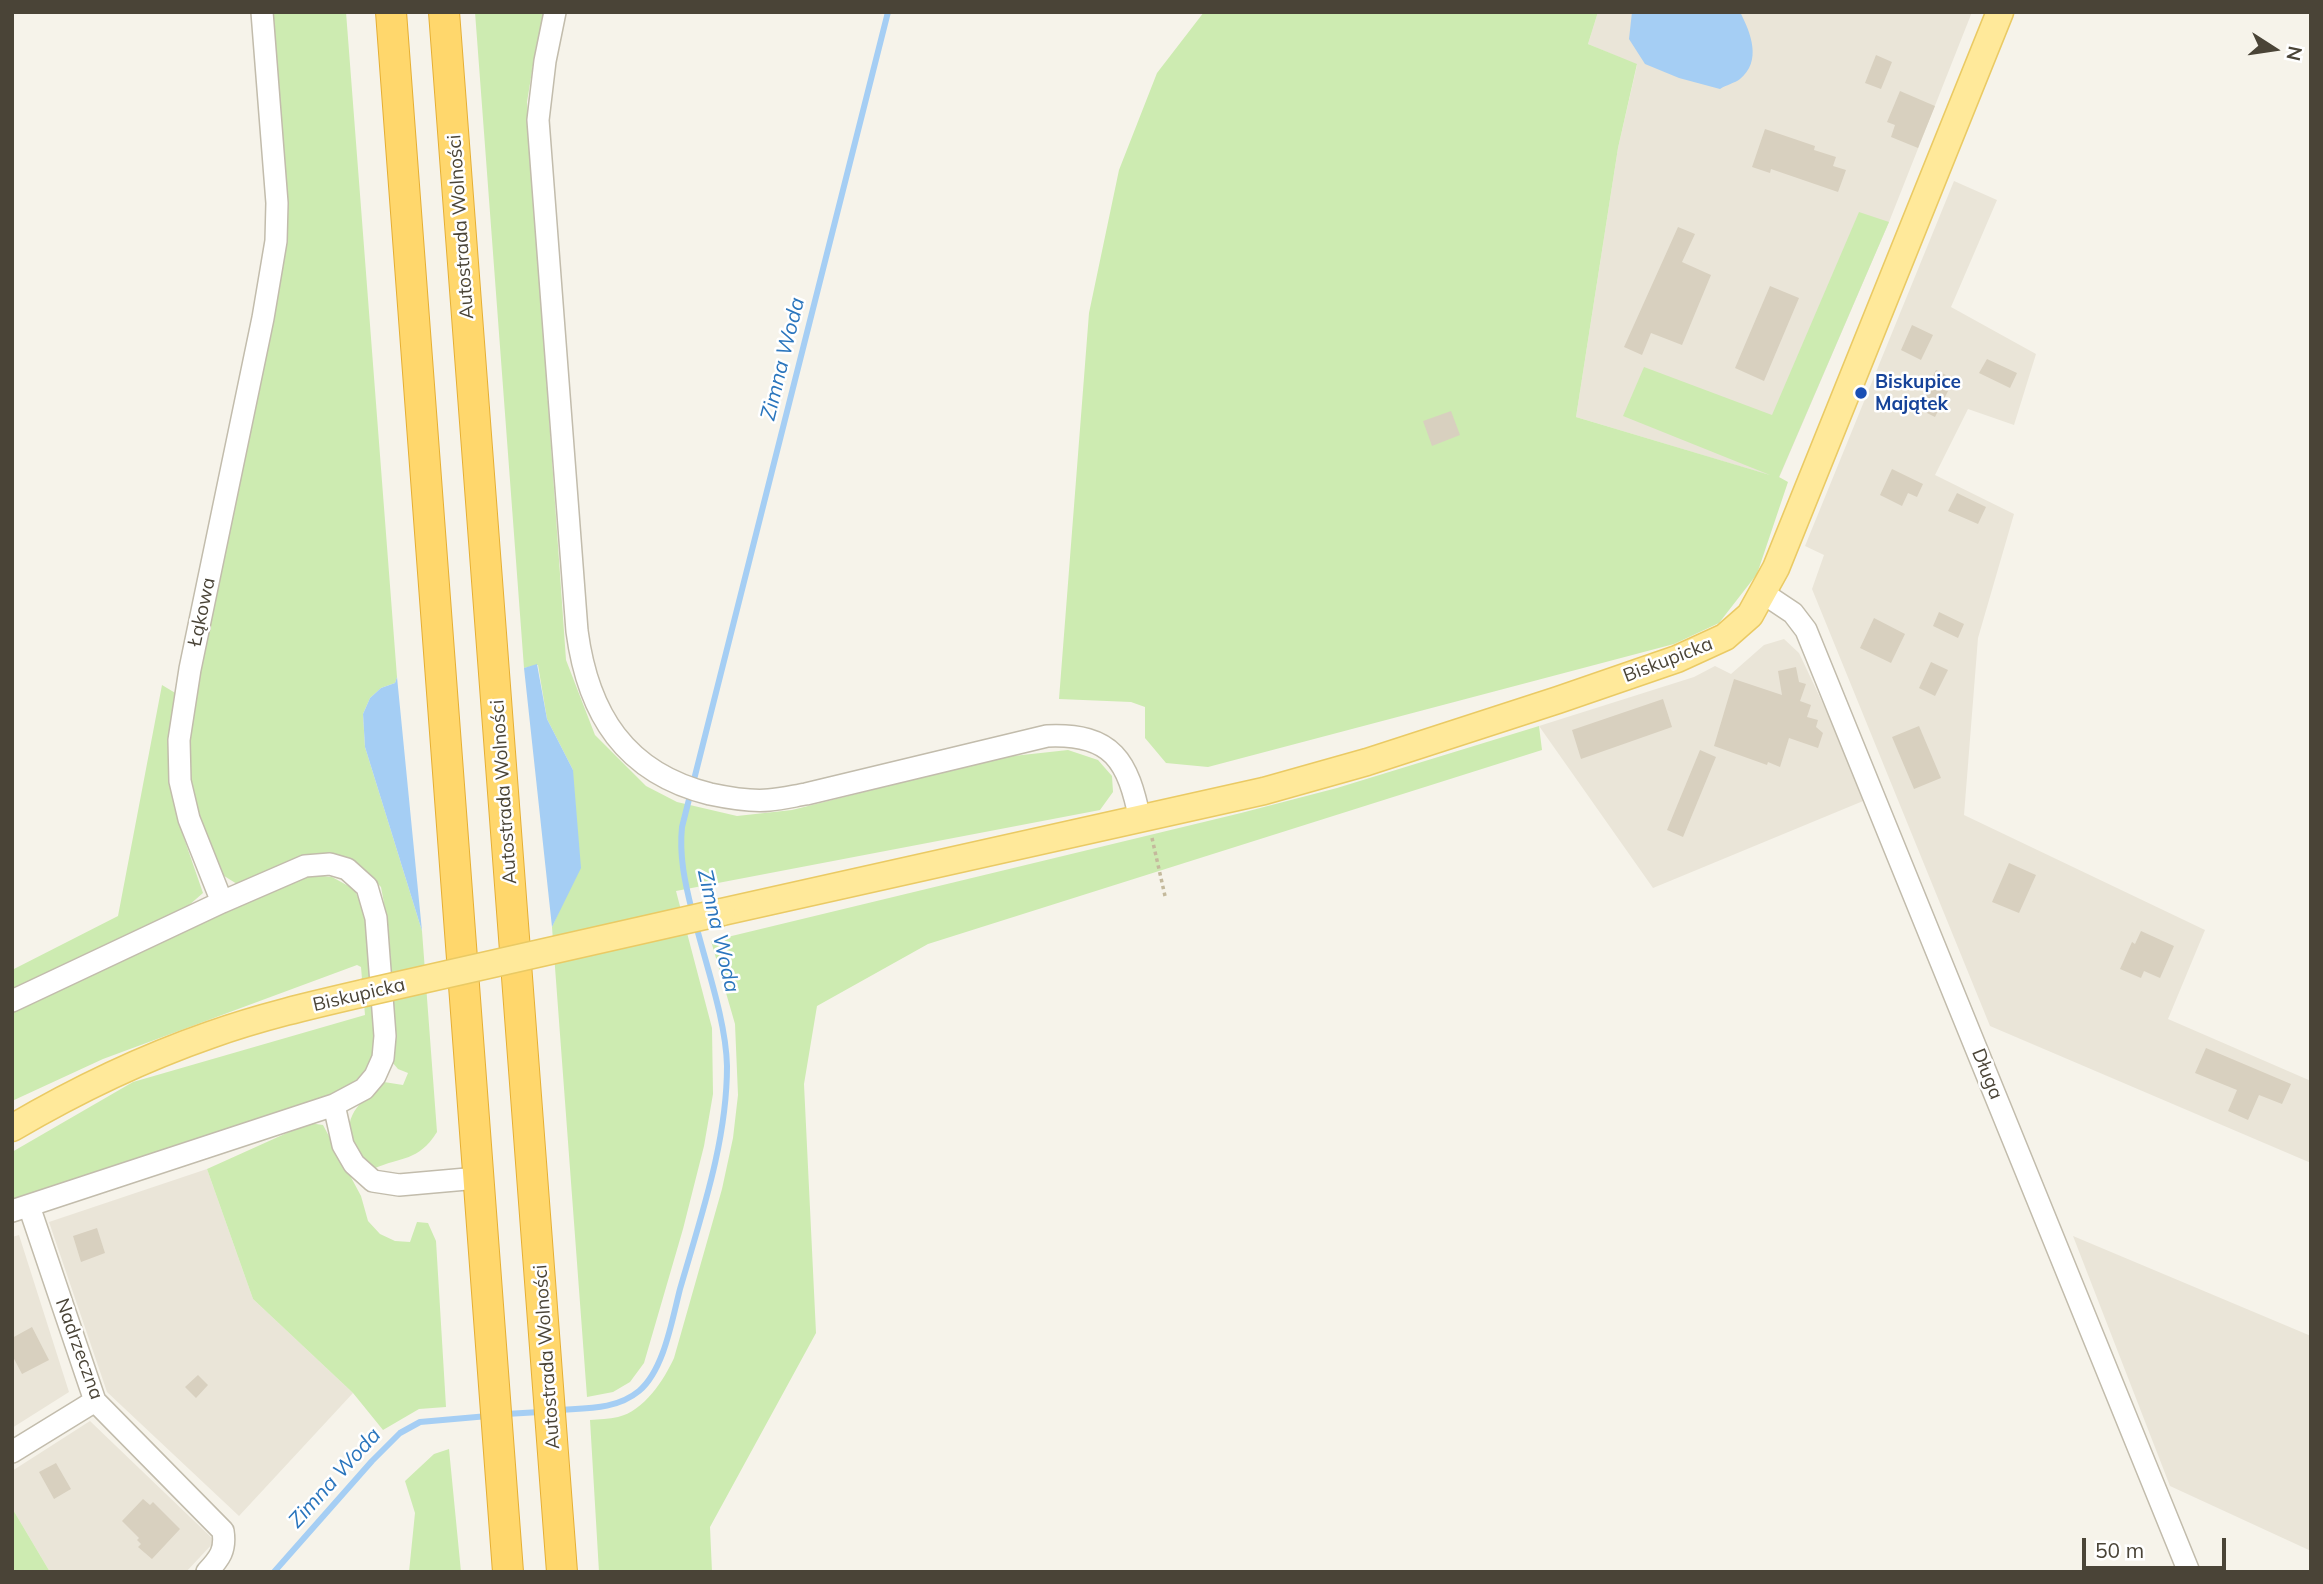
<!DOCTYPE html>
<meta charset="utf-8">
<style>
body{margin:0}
#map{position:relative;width:2323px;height:1584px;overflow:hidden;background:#f6f3ea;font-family:Mulish,sans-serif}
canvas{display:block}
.frame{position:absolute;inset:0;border:14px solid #4a4437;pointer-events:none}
.north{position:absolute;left:2239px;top:14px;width:70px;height:70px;-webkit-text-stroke:5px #fff;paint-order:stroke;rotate:102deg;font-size:19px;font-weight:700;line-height:28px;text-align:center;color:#4a4437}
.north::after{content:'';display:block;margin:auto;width:24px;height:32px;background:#4a4437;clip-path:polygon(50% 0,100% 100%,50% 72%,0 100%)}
.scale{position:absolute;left:2082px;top:1538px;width:144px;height:32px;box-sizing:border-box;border:4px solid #4a4437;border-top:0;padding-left:9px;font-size:21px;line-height:24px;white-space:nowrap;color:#4a4437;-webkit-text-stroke:5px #fff;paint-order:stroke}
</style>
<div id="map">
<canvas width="2323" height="1584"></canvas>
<div class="frame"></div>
<div class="north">N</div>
<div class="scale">50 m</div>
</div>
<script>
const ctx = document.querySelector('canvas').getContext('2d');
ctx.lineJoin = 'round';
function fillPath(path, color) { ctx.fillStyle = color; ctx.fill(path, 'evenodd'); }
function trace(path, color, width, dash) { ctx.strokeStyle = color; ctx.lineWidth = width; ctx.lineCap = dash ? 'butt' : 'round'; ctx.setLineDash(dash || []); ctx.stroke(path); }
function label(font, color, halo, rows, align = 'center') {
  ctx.font = font + ' Mulish,sans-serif'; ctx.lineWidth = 5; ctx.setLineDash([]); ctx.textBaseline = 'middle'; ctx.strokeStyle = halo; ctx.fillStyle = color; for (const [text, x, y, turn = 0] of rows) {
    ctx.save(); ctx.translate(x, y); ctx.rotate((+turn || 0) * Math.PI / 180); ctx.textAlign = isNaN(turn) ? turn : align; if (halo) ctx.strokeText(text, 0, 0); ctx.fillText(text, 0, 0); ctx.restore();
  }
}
const residential = new Path2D(`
 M 1598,12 L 1972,12 L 1889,222 L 1779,478 L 1576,417 L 1618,148 L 1637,65 L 1588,44 Z
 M 1954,181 L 1997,200 L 1951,307 L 2036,354 L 2014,425 L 1968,409 L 1935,475 L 2014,514 L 1978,638 L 1964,815 L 2205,930 L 2168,1019 L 2311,1081 L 2311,1163 L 1990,1026 L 1812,589 L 1824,555 L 1805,546 Z
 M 1784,639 L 1799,653 L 1868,799 L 1653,888 L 1539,726 L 1694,677 L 1715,666 L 1731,674 L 1764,645 Z
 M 207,1169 L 253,1299 L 353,1393 L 239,1516 L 107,1392 L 49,1222 Z
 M 19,1235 L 69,1392 L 12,1428 L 12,1237 Z
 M 2073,1236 L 2311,1336 L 2311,1551 L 2170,1486 Z
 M 90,1421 L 215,1541 L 186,1572 L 50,1572 L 12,1508 L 12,1471 Z`);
const green = new Path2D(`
 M 273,12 L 346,12 L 397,677 L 395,683 L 381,688 L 370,698 L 363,714 L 365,747 L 422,931 L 437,1132 C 418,1162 402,1156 373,1169 C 364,1161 358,1152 353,1141 C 340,1115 366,1098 384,1082 L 403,1085 L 408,1073 L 398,1069 L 392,1062 L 396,1038 L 388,925 L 381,887 L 361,868 L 337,856 L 311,854 L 237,884 L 221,874 L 189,785 L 187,737 L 284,237 L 281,119 Z
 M 475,12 L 544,12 L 536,47 L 527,102 L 566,660 L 595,735 L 646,786 L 677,802 L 737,816 L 792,810 L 1004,757 L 1068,750 L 1098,760 L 1112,776 L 1113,792 L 1100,810 L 676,891 L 712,1028 L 713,1094 L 704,1146 L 683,1229 L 644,1363 L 630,1382 L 613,1392 L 587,1397 L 552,927 L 564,900 L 573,770 L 547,719 L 538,665 L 524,668 Z
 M 1204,12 L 1598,12 L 1588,44 L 1637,64 L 1618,148 L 1576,417 L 1770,475 L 1623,416 L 1644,367 L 1772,415 L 1859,212 L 1889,222 L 1779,477 L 1788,482 L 1757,574 L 1719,623 L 1674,644 L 1208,767 L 1166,763 L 1145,738 L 1145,707 L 1131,702 L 1059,699 L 1089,313 L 1119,170 L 1157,73 Z
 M 162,685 L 177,694 L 172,771 L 177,818 L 203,893 L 188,906 L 12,991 L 12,970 L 118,916 Z
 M 1539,726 L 1542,750 L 928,944 L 817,1006 L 804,1084 L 816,1333 L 710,1527 L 712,1572 L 599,1572 L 590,1420 C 599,1419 609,1419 618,1417 C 644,1411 664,1380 674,1358 L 722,1189 L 733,1138 L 738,1095 L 735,1024 L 711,941 L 1241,813 L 1337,788 Z
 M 313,875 L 332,877 L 354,889 L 367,915 L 375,1049 C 368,1070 358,1082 339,1092 L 12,1201 L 12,1152 L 133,1082 L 365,1015 L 361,967 L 357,965 L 103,1059 L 12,1101 L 12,1012 L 217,916 Z
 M 309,1123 L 323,1125 L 361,1196 L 368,1221 L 380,1234 L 395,1241 L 410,1242 L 417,1222 L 428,1223 L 436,1241 L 446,1407 L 419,1409 L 383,1430 L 353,1393 L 253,1299 L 207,1169 Z
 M 449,1449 L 461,1572 L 409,1572 L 415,1513 L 405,1481 L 434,1454 Z
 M 12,1508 L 50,1572 L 12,1572 Z`);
const water = new Path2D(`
 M 1632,12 L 1740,12 C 1751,33 1762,61 1740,79 C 1735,83 1726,85 1720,89 L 1679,78 L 1645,64 L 1629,39 Z
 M 537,664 L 547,719 L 573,770 L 581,868 L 552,927 L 524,668 Z
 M 397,677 L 422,931 L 365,747 L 363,714 L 370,698 L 381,688 L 395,683 Z`);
const stream = new Path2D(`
 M 692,911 C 685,883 679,856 682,827 L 888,12
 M 558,1410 C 586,1408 616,1410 639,1391 C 664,1370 672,1320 680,1289 C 701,1216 727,1142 727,1066 C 726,1022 707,968 696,925
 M 506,1414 L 540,1412
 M 274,1572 L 372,1461 L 400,1433 L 420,1422 L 488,1416`);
const building = new Path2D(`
 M 1876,55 L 1892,62 L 1881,89 L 1865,83 Z
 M 1900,91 L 1935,106 L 1918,148 L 1891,137 L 1895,125 L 1887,122 Z
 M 1765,129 L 1815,146 L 1814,150 L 1836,157 L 1833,166 L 1846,170 L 1838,192 L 1771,169 L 1770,173 L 1752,167 Z
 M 1678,227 L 1695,234 L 1682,262 L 1711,275 L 1682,345 L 1651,333 L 1642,355 L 1624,347 Z
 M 1770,286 L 1799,298 L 1764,381 L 1735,368 Z
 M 1912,325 L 1933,335 L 1921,360 L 1901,350 Z
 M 1987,359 L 2017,373 L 2010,388 L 1979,373 Z
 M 1936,370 L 1954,379 L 1935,417 L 1917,408 Z
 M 1451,411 L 1460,435 L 1432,446 L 1423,421 Z
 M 1892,469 L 1923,484 L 1917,497 L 1908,493 L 1902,506 L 1880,495 Z
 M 1957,493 L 1986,507 L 1978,524 L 1948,511 Z
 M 1939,612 L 1964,624 L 1958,638 L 1933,626 Z
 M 1874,618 L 1905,634 L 1891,663 L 1860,648 Z
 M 1931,662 L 1948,670 L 1935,696 L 1919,688 Z
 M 1796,667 L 1799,682 L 1806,684 L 1800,701 L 1811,705 L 1807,717 L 1818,720 L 1816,727 L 1823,733 L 1818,748 L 1789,738 L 1780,767 L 1768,762 L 1767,765 L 1714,746 L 1734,679 L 1782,695 L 1778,671 Z
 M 1663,699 L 1672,727 L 1581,759 L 1572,730 Z
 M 1919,726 L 1941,778 L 1914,789 L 1892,737 Z
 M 1700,750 L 1716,757 L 1683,837 L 1667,830 Z
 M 2009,863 L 2036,875 L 2019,913 L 1992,902 Z
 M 2141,931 L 2174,946 L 2160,978 L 2144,971 L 2141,978 L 2120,969 L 2132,942 L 2135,944 Z
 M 2206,1048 L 2291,1084 L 2282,1104 L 2259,1095 L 2248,1120 L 2228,1111 L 2237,1090 L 2195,1073 Z
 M 97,1228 L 105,1253 L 81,1262 L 73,1236 Z
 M 32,1327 L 49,1360 L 22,1374 L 12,1355 L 12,1338 Z
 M 198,1375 L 208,1385 L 196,1398 L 185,1387 Z
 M 56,1463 L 71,1489 L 54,1499 L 39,1472 Z
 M 143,1499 L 150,1505 L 153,1502 L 180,1529 L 152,1559 L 138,1547 L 141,1544 L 137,1540 L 139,1538 L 122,1521 Z`);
const path = new Path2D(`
 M 1152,838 L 1165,896`);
const minor = new Path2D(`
 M 555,12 L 545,61 L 538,120 L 577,631 C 588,714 625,773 710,794 C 729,798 750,802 769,800 C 781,799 794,796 806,794 L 1047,736 C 1113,733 1128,761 1140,820
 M 1763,593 L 1793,613 L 1806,630 L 2189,1572
 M 222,902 L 189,819 L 180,781 L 179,740 L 190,669 L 263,318 L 276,241 L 277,203 L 262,12
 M 12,1001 L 222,902 L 305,866 L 330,864 L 347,869 L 367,887 L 376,918 L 385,1036 L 383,1058 L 375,1076 L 364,1089 L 334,1105 L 12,1211
 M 334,1105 L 343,1145 L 354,1164 L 373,1181 L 399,1185 L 478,1178
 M 29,1206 L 95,1401 L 223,1531 C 226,1550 220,1558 207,1572
 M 12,1452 L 95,1401`);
const major = new Path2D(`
 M 722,912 L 1264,791 L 1367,762 L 1558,700 L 1677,659 L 1725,637 L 1750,615 L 1776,568 L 2000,12
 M 12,1128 C 75,1091 141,1059 210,1035 C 260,1017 312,1005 364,993`);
const highway = new Path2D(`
 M 391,12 L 508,1572
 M 444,12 L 562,1572`);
const majorBridge = new Path2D(`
 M 364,993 L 722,912`);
const markers = [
 [1861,393,7,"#1a4fb4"]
];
const streetNames = [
 ["Autostrada Wolności",461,227,-94],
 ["Łąkowa",202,612,-78],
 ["Biskupicka",1668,660,-21],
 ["Autostrada Wolności",504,792,-94],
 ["Biskupicka",359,995,-13],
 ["Długa",1987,1074,68],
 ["Nadrzeczna",79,1349,70],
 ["Autostrada Wolności",547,1357,-94]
];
const transitNames = [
 ["Biskupice",1875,382],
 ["Majątek",1875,404]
];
const waterNames = [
 ["Zimna Woda",783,359,-76],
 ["Zimna Woda",718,931,77],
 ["Zimna Woda",335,1478,-48]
];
fillPath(residential, '#eae5d8');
fillPath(green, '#cdebb1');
fillPath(water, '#a5cef4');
trace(stream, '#a5cef4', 6);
fillPath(building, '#d8d0bf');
trace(minor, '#c2bcac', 24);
trace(major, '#eaca64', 29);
trace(highway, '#e5af35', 32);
trace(path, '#c4b99c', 3.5, [3.5, 3.5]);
trace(minor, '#fff', 21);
trace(major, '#ffe99a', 26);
trace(highway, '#ffd76c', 30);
trace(majorBridge, '#eaca64', 29, []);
trace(majorBridge, '#ffe99a', 26);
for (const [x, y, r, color] of markers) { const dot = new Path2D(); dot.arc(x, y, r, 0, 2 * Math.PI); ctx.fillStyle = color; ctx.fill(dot); trace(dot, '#fff', 2.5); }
label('19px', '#4a4437', '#fff', streetNames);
label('bold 19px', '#164399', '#fff', transitNames, 'left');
label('italic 21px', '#2a75bd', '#fff', waterNames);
</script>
